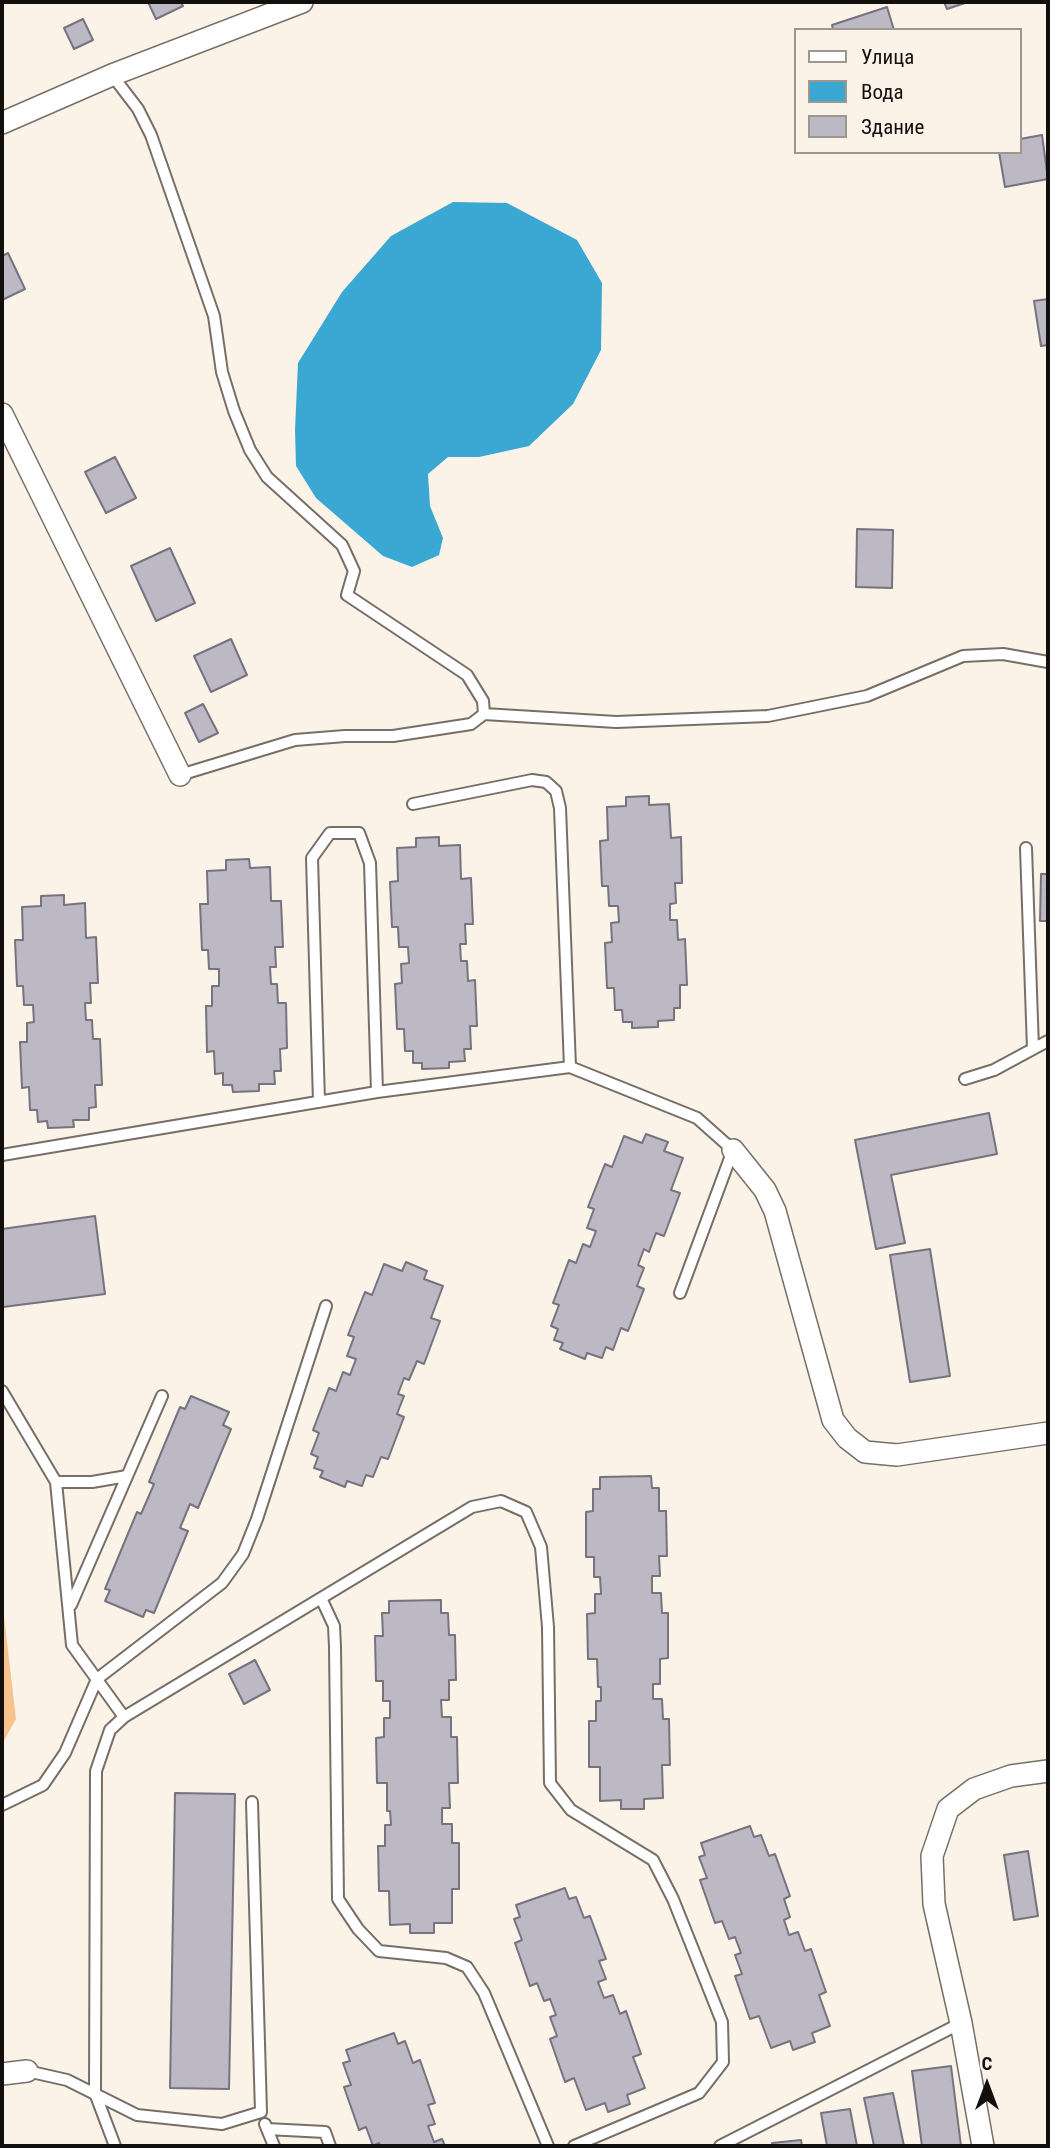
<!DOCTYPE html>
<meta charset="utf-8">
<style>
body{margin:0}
#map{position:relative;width:1050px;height:2148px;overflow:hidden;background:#fbf2e8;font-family:"Roboto Condensed",sans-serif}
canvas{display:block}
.frame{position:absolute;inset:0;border:4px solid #120f0c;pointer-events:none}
.legend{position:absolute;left:794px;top:28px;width:228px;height:126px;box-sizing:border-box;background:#fbf2e8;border:2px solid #9e9790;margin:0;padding:9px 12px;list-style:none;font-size:21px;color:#120f0c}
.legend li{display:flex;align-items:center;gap:14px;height:35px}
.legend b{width:35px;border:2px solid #9e9790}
.north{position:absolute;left:952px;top:2050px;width:70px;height:70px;-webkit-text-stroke:5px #fbf2e8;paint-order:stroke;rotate:0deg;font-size:19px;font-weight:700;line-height:28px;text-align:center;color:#120f0c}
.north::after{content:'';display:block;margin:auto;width:24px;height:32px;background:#120f0c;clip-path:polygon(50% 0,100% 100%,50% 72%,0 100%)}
</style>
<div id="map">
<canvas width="1050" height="2148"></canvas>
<div class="frame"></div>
<ul class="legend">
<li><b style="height:9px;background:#fff"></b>Улица</li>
<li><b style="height:19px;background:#3aa8d2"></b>Вода</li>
<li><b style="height:19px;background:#bcb9c5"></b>Здание</li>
</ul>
<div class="north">С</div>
</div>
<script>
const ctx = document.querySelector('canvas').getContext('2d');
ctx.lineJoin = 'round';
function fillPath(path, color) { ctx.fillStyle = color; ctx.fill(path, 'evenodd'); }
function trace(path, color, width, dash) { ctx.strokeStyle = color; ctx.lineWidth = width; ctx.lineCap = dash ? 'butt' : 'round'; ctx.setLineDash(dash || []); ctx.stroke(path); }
const green = new Path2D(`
 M 2,1599 L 16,1719 L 2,1744 Z`);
const water = new Path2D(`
 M 453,202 L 507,203 L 577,240 L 602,283 L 601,350 L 573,404 L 529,446 L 479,457 L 448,457 L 428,474 L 430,506 L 443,538 L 439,555 L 412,567 L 383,556 L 316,498 L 296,466 L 295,430 L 298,363 L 342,292 L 391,236 Z`);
const building = new Path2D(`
 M 148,2 L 181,2 L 183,6 L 156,19 Z
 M 944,2 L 968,2 L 947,9 Z
 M 887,7 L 894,30 L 833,30 L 832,25 Z
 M 83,19 L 93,40 L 74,49 L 64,28 Z
 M 1042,135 L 1048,179 L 1005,187 L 999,152 L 1020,152 L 1020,139 Z
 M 8,253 L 25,289 L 2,300 L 2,256 Z
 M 1048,299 L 1048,345 L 1041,346 L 1034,301 Z
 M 115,457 L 136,498 L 106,513 L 85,472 Z
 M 857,529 L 893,530 L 892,588 L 856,587 Z
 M 170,548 L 195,603 L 156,621 L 131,566 Z
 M 231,639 L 247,675 L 211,692 L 194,656 Z
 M 203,704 L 218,733 L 199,742 L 185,713 Z
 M 649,796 L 649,805 L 669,804 L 671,838 L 681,837 L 682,883 L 675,883 L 676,903 L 670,904 L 670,920 L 677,920 L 678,940 L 685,939 L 687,985 L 680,985 L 680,1008 L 674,1008 L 674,1020 L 658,1021 L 658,1027 L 632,1028 L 632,1022 L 623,1022 L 622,1010 L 615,1010 L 614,988 L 607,988 L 605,943 L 612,942 L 611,923 L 619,922 L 618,906 L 609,906 L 608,886 L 602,886 L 600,841 L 608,840 L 607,807 L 626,806 L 626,797 Z
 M 439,837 L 439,846 L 460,845 L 461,879 L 471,878 L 473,924 L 465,924 L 466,944 L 460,944 L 461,961 L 467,961 L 468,981 L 475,980 L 477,1026 L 470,1026 L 471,1049 L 464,1049 L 465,1061 L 449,1062 L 449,1068 L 422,1069 L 422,1063 L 413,1063 L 413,1051 L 405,1051 L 404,1029 L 397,1029 L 395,984 L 402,983 L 401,964 L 409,963 L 408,947 L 399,947 L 398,927 L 392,927 L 390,882 L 398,881 L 397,848 L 416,847 L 416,838 Z
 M 249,859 L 250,868 L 270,867 L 271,901 L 281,901 L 283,947 L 275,947 L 276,967 L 270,967 L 271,984 L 277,984 L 278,1003 L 286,1003 L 287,1048 L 280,1049 L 281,1071 L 274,1071 L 275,1084 L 259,1084 L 259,1091 L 233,1092 L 232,1085 L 223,1085 L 223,1073 L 215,1074 L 214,1051 L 207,1052 L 206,1006 L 212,1006 L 212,986 L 219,986 L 219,969 L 209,969 L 208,950 L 202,950 L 200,904 L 208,904 L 207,871 L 226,870 L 226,860 Z
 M 1041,874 L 1048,874 L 1048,921 L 1040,921 Z
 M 64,895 L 64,905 L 85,903 L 86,938 L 96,937 L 98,983 L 90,983 L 91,1003 L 85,1003 L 86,1020 L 92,1020 L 93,1039 L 100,1039 L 102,1085 L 95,1085 L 96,1107 L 89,1108 L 89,1120 L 73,1120 L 74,1127 L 48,1128 L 47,1121 L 38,1122 L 37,1110 L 30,1110 L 29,1087 L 22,1088 L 20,1042 L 27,1042 L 27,1023 L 34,1022 L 33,1005 L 24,1005 L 23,986 L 17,986 L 15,940 L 23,940 L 22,907 L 41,906 L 41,896 Z
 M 989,1113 L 997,1154 L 891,1175 L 905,1243 L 876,1249 L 855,1140 Z
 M 646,1134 L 668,1142 L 664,1151 L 683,1158 L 671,1190 L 680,1193 L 664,1236 L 656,1233 L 649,1252 L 644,1249 L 638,1265 L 644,1268 L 637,1286 L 644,1289 L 628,1331 L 621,1328 L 613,1350 L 606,1347 L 602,1358 L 587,1353 L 585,1359 L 560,1349 L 563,1343 L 554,1340 L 558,1329 L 551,1326 L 559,1305 L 553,1303 L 569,1260 L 576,1263 L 583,1244 L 590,1247 L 596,1231 L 587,1228 L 594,1209 L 588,1207 L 605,1164 L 612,1167 L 624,1136 L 642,1143 Z
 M 95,1216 L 105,1294 L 3,1307 L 2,1229 Z
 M 930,1249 L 950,1376 L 910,1382 L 890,1255 Z
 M 406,1262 L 427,1271 L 424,1279 L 443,1286 L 431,1318 L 440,1321 L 424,1364 L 417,1361 L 409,1380 L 404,1378 L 398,1394 L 404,1396 L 397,1414 L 404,1417 L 388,1459 L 381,1457 L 373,1477 L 366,1475 L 362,1486 L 347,1481 L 345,1487 L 320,1477 L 323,1471 L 314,1468 L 318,1457 L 311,1454 L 319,1433 L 313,1430 L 329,1388 L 336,1391 L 343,1372 L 350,1375 L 356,1359 L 347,1356 L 354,1337 L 348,1335 L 365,1292 L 372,1295 L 384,1264 L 402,1271 Z
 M 191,1396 L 229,1412 L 223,1425 L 231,1429 L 198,1508 L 190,1504 L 180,1528 L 188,1531 L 154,1613 L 146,1610 L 143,1617 L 105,1601 L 110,1590 L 105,1589 L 137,1512 L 141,1514 L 154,1484 L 149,1482 L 180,1407 L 185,1409 Z
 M 651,1476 L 652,1488 L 659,1488 L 659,1511 L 666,1511 L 667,1556 L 659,1556 L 660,1576 L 652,1576 L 652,1593 L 661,1593 L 662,1613 L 668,1613 L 668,1658 L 660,1659 L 660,1684 L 653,1684 L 653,1699 L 662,1699 L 663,1719 L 669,1719 L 670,1765 L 662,1765 L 663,1798 L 644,1799 L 644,1809 L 621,1809 L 621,1800 L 600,1801 L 600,1767 L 589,1767 L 589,1721 L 596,1721 L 596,1701 L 601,1701 L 601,1687 L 598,1687 L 597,1659 L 588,1659 L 587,1614 L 595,1613 L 595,1594 L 601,1594 L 600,1577 L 594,1577 L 594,1557 L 586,1557 L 586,1512 L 593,1511 L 593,1489 L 600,1489 L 600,1477 Z
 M 441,1600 L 441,1613 L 448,1613 L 449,1635 L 455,1635 L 456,1680 L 449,1680 L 449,1700 L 441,1700 L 442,1717 L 451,1717 L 451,1737 L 457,1737 L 458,1783 L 449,1783 L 450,1808 L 442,1808 L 442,1824 L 452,1824 L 452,1843 L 459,1843 L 459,1889 L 452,1889 L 452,1923 L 434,1923 L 434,1933 L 410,1933 L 410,1924 L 390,1925 L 389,1891 L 379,1891 L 378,1846 L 385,1846 L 385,1825 L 391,1825 L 390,1811 L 387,1811 L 387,1783 L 377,1783 L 376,1738 L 384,1737 L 384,1718 L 390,1718 L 390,1701 L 383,1701 L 383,1681 L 376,1681 L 375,1636 L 383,1636 L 382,1613 L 389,1613 L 389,1601 Z
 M 255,1660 L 270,1690 L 244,1704 L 229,1674 Z
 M 175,1793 L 235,1794 L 229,2089 L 170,2088 Z
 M 750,1826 L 754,1837 L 761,1835 L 769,1856 L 775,1854 L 790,1896 L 784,1899 L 790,1917 L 784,1920 L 789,1935 L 798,1932 L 805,1951 L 811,1949 L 826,1992 L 819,1995 L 830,2026 L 812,2033 L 815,2042 L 793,2050 L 790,2041 L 771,2048 L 759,2016 L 750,2019 L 735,1976 L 742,1974 L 735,1955 L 741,1953 L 735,1937 L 729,1939 L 722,1921 L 715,1923 L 700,1880 L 707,1878 L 699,1857 L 705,1855 L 701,1843 Z
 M 1028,1851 L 1038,1916 L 1014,1920 L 1004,1855 Z
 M 565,1888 L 569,1899 L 576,1897 L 584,1918 L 590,1916 L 606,1959 L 599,1961 L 606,1979 L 598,1982 L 604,1998 L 613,1995 L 620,2014 L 626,2011 L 641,2054 L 633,2057 L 645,2088 L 627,2095 L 630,2104 L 608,2112 L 605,2103 L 586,2110 L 574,2078 L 565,2082 L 550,2039 L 557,2036 L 550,2017 L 556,2015 L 550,1999 L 544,2001 L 537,1983 L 530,1986 L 515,1943 L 522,1940 L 514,1919 L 520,1917 L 516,1905 Z
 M 394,2033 L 398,2044 L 405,2041 L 413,2063 L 420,2060 L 435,2103 L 428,2105 L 435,2124 L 428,2126 L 434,2142 L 442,2139 L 445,2146 L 380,2146 L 379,2143 L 373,2146 L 366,2127 L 359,2130 L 344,2087 L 351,2085 L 343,2063 L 350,2061 L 346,2050 Z
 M 951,2066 L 961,2146 L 922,2146 L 912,2071 Z
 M 893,2093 L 904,2146 L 874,2146 L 864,2098 Z
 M 850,2109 L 857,2146 L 827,2146 L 821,2113 Z
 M 801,2140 L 802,2146 L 772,2146 L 772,2143 Z`);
const service = new Path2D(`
 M 112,75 L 138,109 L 151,135 L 214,316 L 222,372 L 234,411 L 250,450 L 267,477 L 342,545 L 354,571 L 347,595 L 467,675 L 483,701 L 484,714 L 471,724 L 393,736 L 345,736 L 295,740 L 180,775
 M 484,714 L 616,722 L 768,716 L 867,696 L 963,656 L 1003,654 L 1048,662
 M 413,804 L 532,780 L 546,782 L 556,791 L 560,808 L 570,1067 L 697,1118 L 733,1150 L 680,1293
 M 1026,848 L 1033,1049
 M 965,1079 L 994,1070 L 1048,1041
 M 319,1102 L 312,858 L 330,833 L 359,833 L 370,863 L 377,1092
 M 2,1155 L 377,1092 L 570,1067
 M 2,1391 L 56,1482 L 72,1645 L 124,1717
 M 56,1482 L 92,1482 L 127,1476
 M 321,1598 L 334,1626 L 335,1647 L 338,1899 L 358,1929 L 379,1951 L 446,1958 L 467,1967 L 484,1993 L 548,2146
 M 71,1605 L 162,1396
 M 2,1805 L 43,1785 L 65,1753 L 97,1679 L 222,1583 L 243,1554 L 257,1519 L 326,1306
 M 27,2071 L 67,2080 L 137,2115 L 222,2124 L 261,2112 L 252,1802
 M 265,2124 L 274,2146
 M 267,2129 L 325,2132 L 330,2146
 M 115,2146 L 95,2093 L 96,1771 L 110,1730 L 124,1717 L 472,1507 L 501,1501 L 526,1512 L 541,1547 L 548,1627 L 550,1783 L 571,1810 L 653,1860 L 673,1899 L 722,2022 L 723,2062 L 699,2093 L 574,2146
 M 720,2146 L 961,2023`);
const minor = new Path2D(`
 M 2,123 L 112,75 L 302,2
 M 2,414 L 180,775
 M 733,1150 L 765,1190 L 775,1211 L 833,1420 L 847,1438 L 865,1452 L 897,1455 L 1048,1433
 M 2,2074 L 27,2071
 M 983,2146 L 961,2023 L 934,1904 L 932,1856 L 948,1809 L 974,1789 L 1011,1776 L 1048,1771`);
fillPath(green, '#f7c48f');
fillPath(water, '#3aa8d2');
fillPath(building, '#bcb9c5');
trace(building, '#76737e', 2);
trace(service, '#776f67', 14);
trace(minor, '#776f67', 24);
trace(service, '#fff', 10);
trace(minor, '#fff', 21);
</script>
